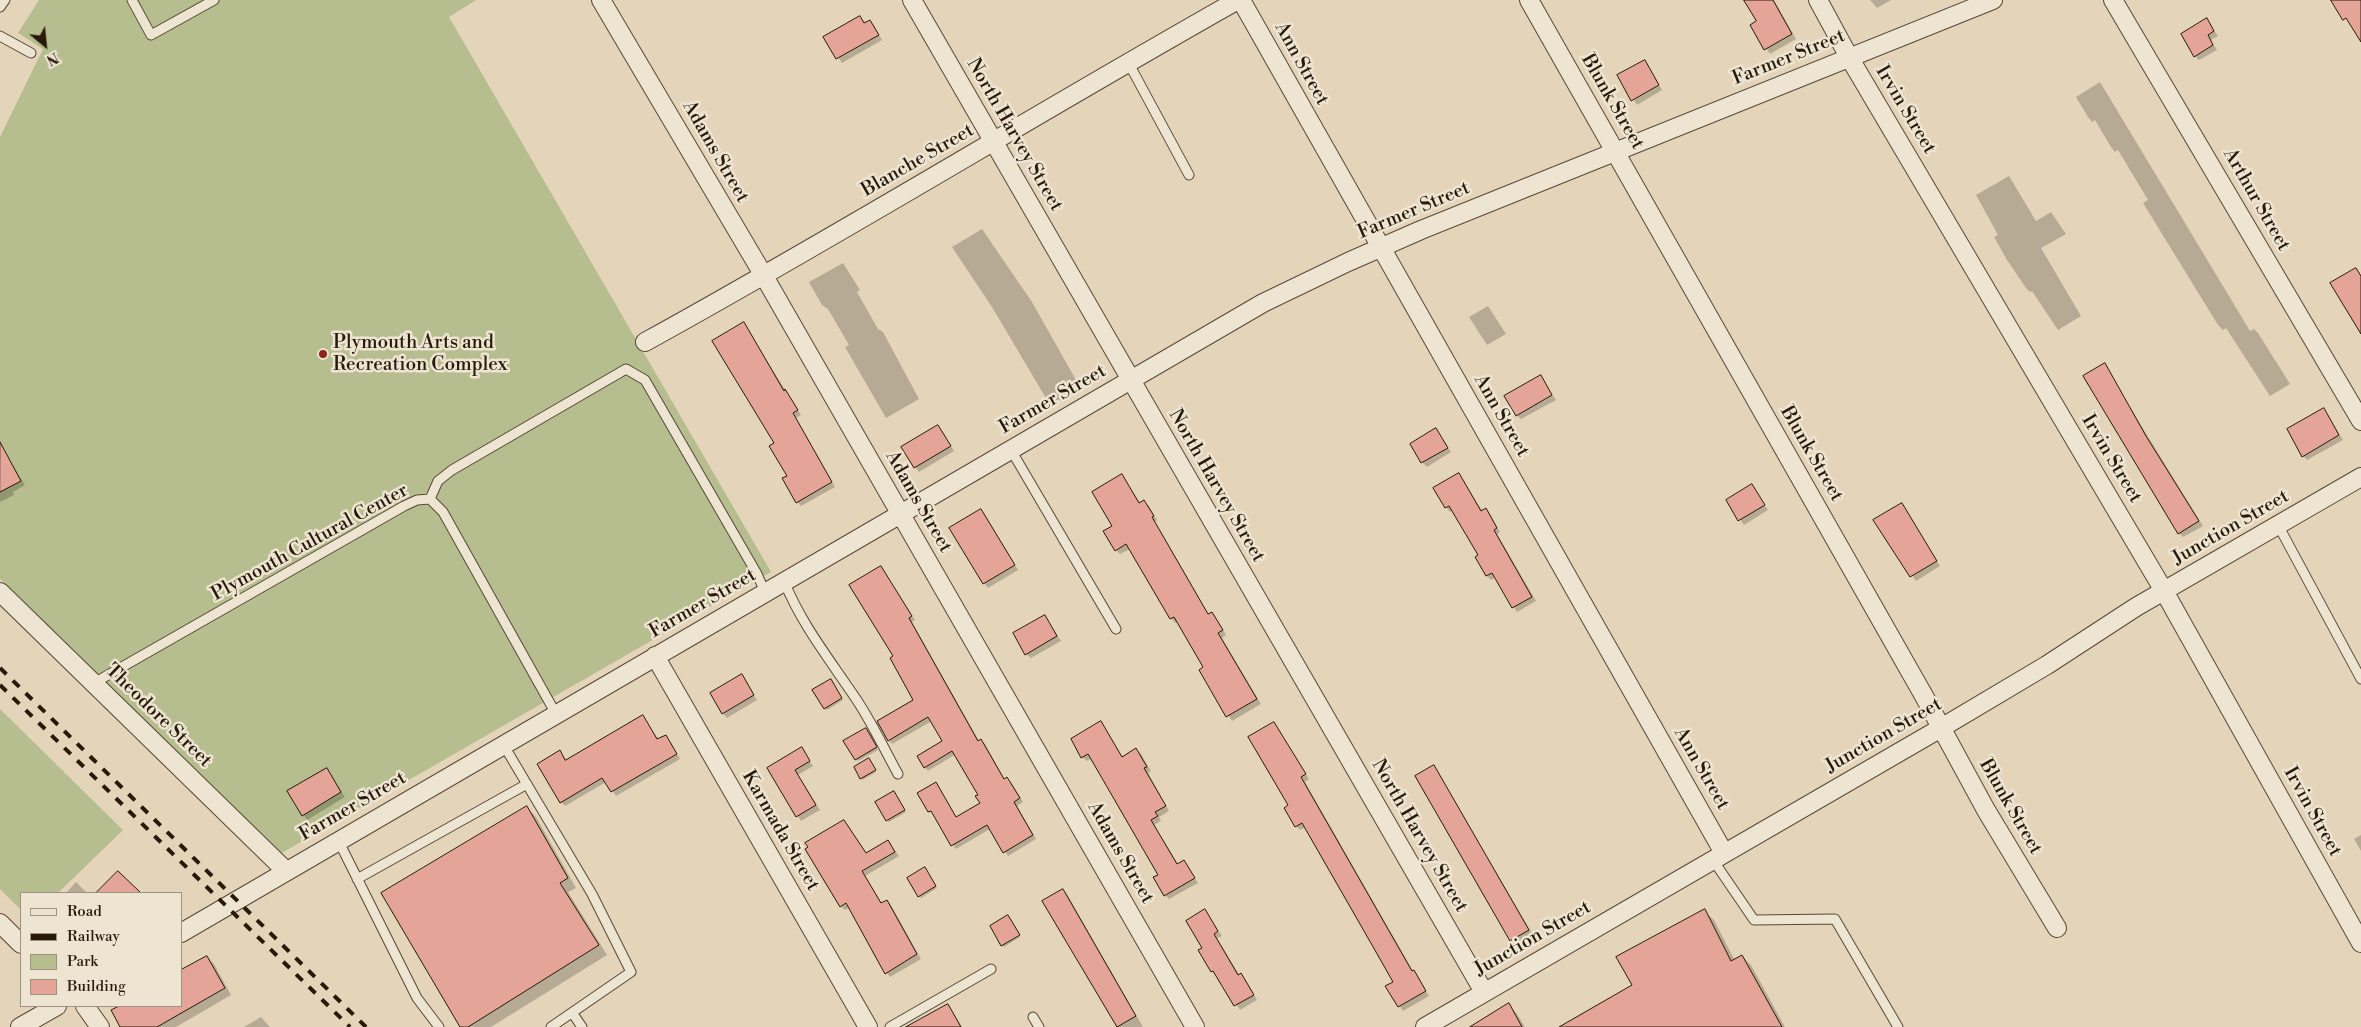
<!DOCTYPE html>
<style>
body{margin:0}
#map{position:relative;width:2361px;height:1027px;overflow:hidden;background:#e4d5ba;font-family:"Libre Bodoni",serif}
canvas{display:block}
.legend{position:absolute;left:20px;top:892px;width:162px;height:115px;box-sizing:border-box;background:#ede4d2;border:1px solid #9e9382;margin:0;padding:6px 9px;list-style:none;font-size:15px;color:#271a09}
.legend li{display:flex;align-items:center;gap:10px;height:25px}
.legend b{width:25px;border:1px solid #9e9382}
.north{position:absolute;left:20px;top:20px;width:50px;height:50px;-webkit-text-stroke:4px #ede4d2;paint-order:stroke;rotate:152deg;font-size:14px;font-weight:700;line-height:20px;text-align:center;color:#271a09}
.north::after{content:'';display:block;margin:auto;width:18px;height:22px;background:#271a09;clip-path:polygon(50% 0,100% 100%,50% 72%,0 100%)}
</style>
<div id="map">
<canvas width="2361" height="1027"></canvas>
<ul class="legend">
<li><b style="height:6px;background:#ede4d2"></b>Road</li>
<li><b style="height:6px;background:#271a09"></b>Railway</li>
<li><b style="height:14px;background:#b6bd8e"></b>Park</li>
<li><b style="height:14px;background:#e4a598"></b>Building</li>
</ul>
<div class="north">N</div>
</div>
<script>
const ctx = document.querySelector('canvas').getContext('2d');
ctx.lineJoin = 'round';
function fillPath(path, color) { ctx.fillStyle = color; ctx.fill(path, 'evenodd'); }
function trace(path, color, width, dash) { ctx.strokeStyle = color; ctx.lineWidth = width; ctx.lineCap = dash ? 'butt' : 'round'; ctx.setLineDash(dash || []); ctx.stroke(path); }
function label(font, color, halo, rows, align = 'center') {
  ctx.font = font + ' "Libre Bodoni",serif'; ctx.lineWidth = 5; ctx.setLineDash([]); ctx.textBaseline = 'middle'; ctx.strokeStyle = halo; ctx.fillStyle = color; for (const [text, x, y, turn = 0] of rows) {
    ctx.save(); ctx.translate(x, y); ctx.rotate((+turn || 0) * Math.PI / 180); ctx.textAlign = isNaN(turn) ? turn : align; if (halo) ctx.strokeText(text, 0, 0); ctx.fillText(text, 0, 0); ctx.restore();
  }
}
const green = new Path2D(`
 M 39,0 L 476,0 L 449,17 L 771,572 L 280,854 L 0,579 L 0,137 L 43,49 L 18,33 Z
 M 0,709 L 123,830 L 58,893 L 21,893 L 21,910 L 0,889 Z`);
const shadow = new Path2D(`
 M 1745,0 L 1774,0 L 1796,39 L 1770,54 L 1752,25 L 1758,22 Z
 M 1870,0 L 1891,0 L 1877,8 Z
 M 860,17 L 866,23 L 870,21 L 874,26 L 882,40 L 842,63 L 825,38 Z
 M 2207,20 L 2218,36 L 2211,40 L 2217,50 L 2199,60 L 2195,56 Z
 M 1644,61 L 1662,90 L 1637,105 L 1618,76 Z
 M 2100,82 L 2232,301 L 2250,331 L 2254,329 L 2258,333 L 2290,384 L 2270,396 L 2226,328 L 2223,330 L 2218,325 L 2143,203 L 2148,200 L 2118,150 L 2115,152 L 2111,147 L 2095,120 L 2092,122 L 2088,117 L 2076,97 Z
 M 2009,176 L 2036,221 L 2051,212 L 2066,234 L 2041,248 L 2081,316 L 2058,330 L 2032,291 L 2030,292 L 2026,288 L 2007,260 L 1994,237 L 1998,235 L 1976,195 Z
 M 982,229 L 1032,302 L 1080,387 L 1050,405 L 992,307 L 952,247 Z
 M 843,263 L 860,290 L 857,292 L 878,329 L 883,332 L 919,399 L 886,418 L 845,347 L 849,345 L 828,309 L 822,305 L 809,282 Z
 M 1488,306 L 1506,334 L 1487,345 L 1469,317 Z
 M 744,324 L 801,415 L 796,418 L 835,487 L 801,506 L 797,502 L 776,443 Z
 M 2104,365 L 2203,526 L 2183,537 L 2179,533 Z
 M 1541,377 L 1556,400 L 1521,419 L 1517,415 Z
 M 2324,410 L 2343,440 L 2307,460 L 2303,456 Z
 M 938,427 L 954,451 L 919,472 L 915,467 Z
 M 1436,430 L 1451,452 L 1427,467 L 1422,462 Z
 M 9,460 L 25,485 L 13,492 L 14,495 L 0,502 L 0,465 Z
 M 1459,475 L 1483,512 L 1486,510 L 1490,514 L 1500,532 L 1497,534 L 1536,601 L 1517,612 L 1496,577 L 1491,580 L 1487,576 L 1476,557 L 1480,556 L 1453,510 L 1450,512 L 1446,507 Z
 M 1122,476 L 1141,504 L 1144,502 L 1149,506 L 1157,520 L 1155,522 L 1209,615 L 1212,613 L 1216,618 L 1226,635 L 1222,638 L 1261,704 L 1232,721 L 1201,670 L 1205,668 L 1178,621 L 1175,623 L 1171,618 L 1130,549 L 1120,554 L 1116,550 L 1113,526 Z
 M 1752,486 L 1768,510 L 1744,525 L 1727,500 Z
 M 1902,505 L 1940,566 L 1916,581 L 1875,520 Z
 M 985,515 L 1018,570 L 988,588 L 984,583 Z
 M 881,568 L 915,620 L 912,622 L 979,741 L 981,740 L 985,744 L 1005,780 L 1011,782 L 1023,802 L 1017,806 L 1036,839 L 1008,856 L 990,829 L 956,849 L 919,793 L 935,784 L 957,818 L 981,804 L 979,795 L 956,754 L 928,771 L 925,767 L 943,741 L 932,721 L 892,744 L 889,740 L 914,701 L 895,657 Z
 M 1045,616 L 1061,641 L 1031,658 L 1026,654 Z
 M 741,676 L 757,700 L 727,718 L 723,713 Z
 M 833,682 L 843,700 L 827,710 L 825,708 Z
 M 643,717 L 659,740 L 665,736 L 670,741 L 680,759 L 616,796 L 606,782 L 565,806 L 561,802 L 560,752 L 567,760 Z
 M 1101,723 L 1123,758 L 1136,750 L 1141,754 L 1151,771 L 1148,773 L 1169,811 L 1159,817 L 1161,821 L 1154,825 L 1178,864 L 1184,861 L 1198,883 L 1169,899 L 1165,895 L 1159,875 L 1092,758 L 1087,761 L 1082,757 Z
 M 1274,724 L 1309,779 L 1305,782 L 1413,971 L 1429,996 L 1403,1011 L 1387,986 L 1394,982 L 1306,827 L 1300,830 L 1296,826 Z
 M 866,729 L 878,750 L 858,761 L 856,759 Z
 M 802,749 L 813,766 L 798,775 L 820,810 L 801,821 L 768,769 Z
 M 870,761 L 876,772 L 863,780 L 861,778 Z
 M 1434,767 L 1533,935 L 1515,945 L 1416,777 Z
 M 327,770 L 345,797 L 307,820 L 289,791 Z
 M 895,794 L 906,812 L 889,822 L 887,820 Z
 M 527,808 L 536,817 L 576,888 L 568,892 L 607,955 L 491,1027 L 462,1027 Z
 M 844,821 L 867,854 L 888,841 L 899,856 L 865,876 L 882,904 L 887,901 L 891,905 L 921,959 L 890,977 L 872,952 L 875,950 L 850,907 L 845,910 L 841,906 Z
 M 2361,835 L 2361,851 L 2354,839 Z
 M 925,868 L 937,888 L 921,898 L 919,896 Z
 M 76,882 L 87,893 L 66,893 Z
 M 1063,890 L 1067,894 L 1143,1027 L 1117,1027 L 1044,901 Z
 M 1205,911 L 1222,936 L 1217,938 L 1240,976 L 1245,979 L 1257,1000 L 1240,1010 L 1217,975 L 1212,971 L 1204,949 Z
 M 1704,911 L 1714,920 L 1735,961 L 1742,956 L 1751,965 L 1785,1027 L 1561,1027 L 1634,985 Z
 M 1010,919 L 1020,937 L 1004,947 L 1002,945 Z
 M 207,957 L 214,964 L 231,995 L 176,1027 L 122,1027 L 113,1011 L 122,1006 L 181,1006 Z
 M 1508,1004 L 1517,1014 L 1525,1027 L 1473,1027 Z
 M 948,1005 L 962,1027 L 918,1027 Z
 M 261,1017 L 270,1027 L 244,1027 Z`);
const building = new Path2D(`
 M 1744,0 L 1773,0 L 1792,34 L 1764,50 L 1750,25 L 1756,21 Z
 M 2331,0 L 2361,0 L 2361,42 L 2346,18 L 2343,20 Z
 M 860,16 L 864,23 L 870,20 L 879,35 L 836,59 L 823,37 Z
 M 2207,18 L 2214,31 L 2208,35 L 2213,45 L 2194,57 L 2181,34 Z
 M 1645,60 L 1659,85 L 1631,101 L 1617,75 Z
 M 2356,268 L 2361,276 L 2361,334 L 2330,283 Z
 M 744,322 L 784,391 L 785,389 L 798,410 L 793,413 L 832,482 L 796,503 L 782,478 L 787,476 L 769,446 L 774,443 L 712,341 Z
 M 2105,363 L 2146,436 L 2199,521 L 2178,534 L 2083,376 Z
 M 1541,375 L 1552,395 L 1516,416 L 1504,396 Z
 M 2324,408 L 2339,435 L 2302,457 L 2287,429 Z
 M 938,425 L 951,446 L 914,468 L 901,447 Z
 M 1436,428 L 1448,448 L 1421,463 L 1410,444 Z
 M 0,442 L 21,481 L 0,492 Z
 M 1459,473 L 1481,511 L 1486,508 L 1497,528 L 1494,530 L 1532,597 L 1512,608 L 1492,573 L 1486,576 L 1475,557 L 1478,555 L 1449,506 L 1445,508 L 1433,488 Z
 M 1122,474 L 1139,503 L 1144,500 L 1154,516 L 1152,517 L 1208,614 L 1212,612 L 1223,630 L 1218,633 L 1257,699 L 1226,717 L 1199,670 L 1203,667 L 1174,617 L 1170,619 L 1126,544 L 1115,551 L 1103,531 L 1112,526 L 1092,492 Z
 M 1752,484 L 1765,505 L 1738,521 L 1726,500 Z
 M 1902,503 L 1937,561 L 1910,577 L 1873,520 Z
 M 981,509 L 1015,565 L 983,584 L 949,528 Z
 M 881,566 L 912,616 L 909,618 L 978,741 L 981,739 L 1004,779 L 1007,777 L 1020,798 L 1014,802 L 1033,835 L 1003,853 L 987,825 L 951,846 L 931,811 L 928,812 L 917,793 L 936,782 L 956,817 L 980,803 L 975,796 L 978,795 L 952,751 L 924,768 L 917,756 L 942,741 L 928,717 L 888,741 L 877,721 L 913,700 L 890,658 L 893,656 L 849,585 Z
 M 1045,615 L 1057,636 L 1025,655 L 1013,633 Z
 M 742,674 L 754,695 L 722,714 L 710,693 Z
 M 831,679 L 842,698 L 824,709 L 812,690 Z
 M 643,715 L 657,739 L 666,735 L 677,754 L 611,792 L 602,778 L 560,803 L 537,764 L 560,750 L 565,760 Z
 M 1101,721 L 1122,757 L 1136,748 L 1147,767 L 1144,768 L 1166,806 L 1155,812 L 1158,816 L 1151,820 L 1177,864 L 1184,860 L 1195,878 L 1164,896 L 1153,877 L 1158,875 L 1088,754 L 1081,758 L 1071,739 Z
 M 1274,722 L 1306,774 L 1301,777 L 1412,971 L 1414,970 L 1426,991 L 1398,1007 L 1385,986 L 1393,982 L 1372,945 L 1302,823 L 1295,827 L 1284,808 L 1288,805 L 1248,737 Z
 M 866,728 L 877,747 L 855,760 L 843,741 Z
 M 802,747 L 810,761 L 795,770 L 816,805 L 796,817 L 767,768 Z
 M 869,758 L 876,770 L 860,779 L 854,767 Z
 M 1434,765 L 1529,930 L 1510,941 L 1415,776 Z
 M 327,768 L 341,792 L 302,816 L 287,791 Z
 M 894,791 L 905,810 L 886,821 L 875,802 Z
 M 527,806 L 568,878 L 560,883 L 599,945 L 468,1027 L 460,1027 L 381,893 Z
 M 844,820 L 866,853 L 888,840 L 895,852 L 862,871 L 881,903 L 887,900 L 917,954 L 885,974 L 846,903 L 840,907 L 805,849 L 808,847 L 805,843 Z
 M 925,867 L 936,886 L 918,897 L 907,878 Z
 M 118,871 L 141,893 L 96,893 Z
 M 1063,889 L 1136,1016 L 1117,1027 L 1042,901 Z
 M 1205,909 L 1218,931 L 1214,934 L 1238,975 L 1241,973 L 1254,995 L 1234,1006 L 1213,971 L 1211,972 L 1198,950 L 1202,948 L 1186,921 Z
 M 1705,909 L 1731,961 L 1742,955 L 1782,1027 L 1559,1027 L 1632,985 L 1616,957 Z
 M 1008,915 L 1020,935 L 1001,946 L 990,926 Z
 M 207,956 L 225,988 L 157,1027 L 120,1027 L 111,1010 L 119,1006 L 181,1006 L 181,970 Z
 M 1509,1003 L 1522,1027 L 1470,1027 Z
 M 948,1004 L 961,1027 L 906,1027 Z`);
const service = new Path2D(`
 M 132,0 L 151,35 L 214,0
 M 0,7 L 5,0
 M 0,36 L 31,53
 M 1128,62 L 1189,175
 M 1011,450 L 1116,629
 M 430,499 L 438,481 L 452,470 L 626,369 L 645,380 L 757,574 L 765,592
 M 2278,525 L 2361,679
 M 784,581 C 801,623 827,656 852,693 C 870,718 883,747 898,774
 M 94,683 L 404,506 L 417,500 L 430,499 L 443,512 L 556,714
 M 503,744 L 592,894 L 631,972 L 551,1027
 M 338,840 L 417,998 L 439,1027
 M 1713,860 L 1754,920 L 1835,919 L 1898,1027
 M 357,879 L 527,784
 M 573,1014 L 582,1027
 M 1033,1017 L 1039,1027
 M 890,1027 L 991,969`);
const minor = new Path2D(`
 M 601,0 L 764,276 L 1195,1027
 M 912,0 L 1484,992
 M 1241,0 L 1724,853
 M 1529,0 L 1924,696 L 1986,810 L 2057,928
 M 1818,0 L 1849,57 L 2164,591 L 2361,943
 M 2113,0 L 2361,421
 M 645,342 C 845,232 1039,112 1238,0
 M 0,592 L 286,871
 M 655,656 L 868,1027
 M 0,923 L 21,944
 M 181,933 L 1263,303 L 1348,262 L 1421,230 L 1993,0
 M 85,1006 L 100,1027
 M 20,1027 L 57,1006
 M 1425,1027 L 1941,728 L 2047,665 L 2136,607 L 2361,477`);
const rail = new Path2D(`
 M 0,668 L 366,1027
 M 0,685 L 350,1027`);
const markers = [
 [323,354,5,"#8f2418"]
];
const streetNames = [
 ["Farmer Street",1789,58,-22],
 ["Ann Street",1301,64,61],
 ["Blunk Street",1612,102,60],
 ["Irvin Street",1905,110,59],
 ["North Harvey Street",1014,135,60],
 ["Adams Street",715,152,60],
 ["Blanche Street",918,161,-30],
 ["Arthur Street",2256,200,60],
 ["Farmer Street",1414,211,-23],
 ["Farmer Street",1053,400,-30],
 ["Ann Street",1501,416,60],
 ["Blunk Street",1811,454,60],
 ["Irvin Street",2111,459,59],
 ["North Harvey Street",1216,486,60],
 ["Adams Street",918,502,60],
 ["Junction Street",2231,528,-30],
 ["Plymouth Cultural Center",310,543,-29],
 ["Farmer Street",703,604,-30],
 ["Theodore Street",158,716,44],
 ["Junction Street",1884,736,-30],
 ["Ann Street",1701,769,60],
 ["Farmer Street",353,807,-30],
 ["Blunk Street",2010,807,60],
 ["Irvin Street",2312,812,61],
 ["Karmada Street",780,831,60],
 ["North Harvey Street",1419,836,60],
 ["Adams Street",1120,853,60],
 ["Junction Street",1533,939,-30]
];
const poiNames = [
 ["Plymouth Arts and",333,343],
 ["Recreation Complex",333,365]
];
fillPath(green, '#b6bd8e');
fillPath(shadow, '#0003');
fillPath(building, '#e4a598');
trace(building, '#271a09', 1);
trace(service, '#564935', 11);
trace(minor, '#564935', 20);
trace(service, '#ede4d2', 9);
trace(minor, '#ede4d2', 18);
trace(rail, '#271a09', 4, [9, 9]);
for (const [x, y, r, color] of markers) { const dot = new Path2D(); dot.arc(x, y, r, 0, 2 * Math.PI); ctx.fillStyle = color; ctx.fill(dot); trace(dot, '#ede4d2', 2); }
label('19px', '#271a09', '#ede4d2', streetNames);
label('19px', '#271a09', '#ede4d2', poiNames, 'left');
</script>
